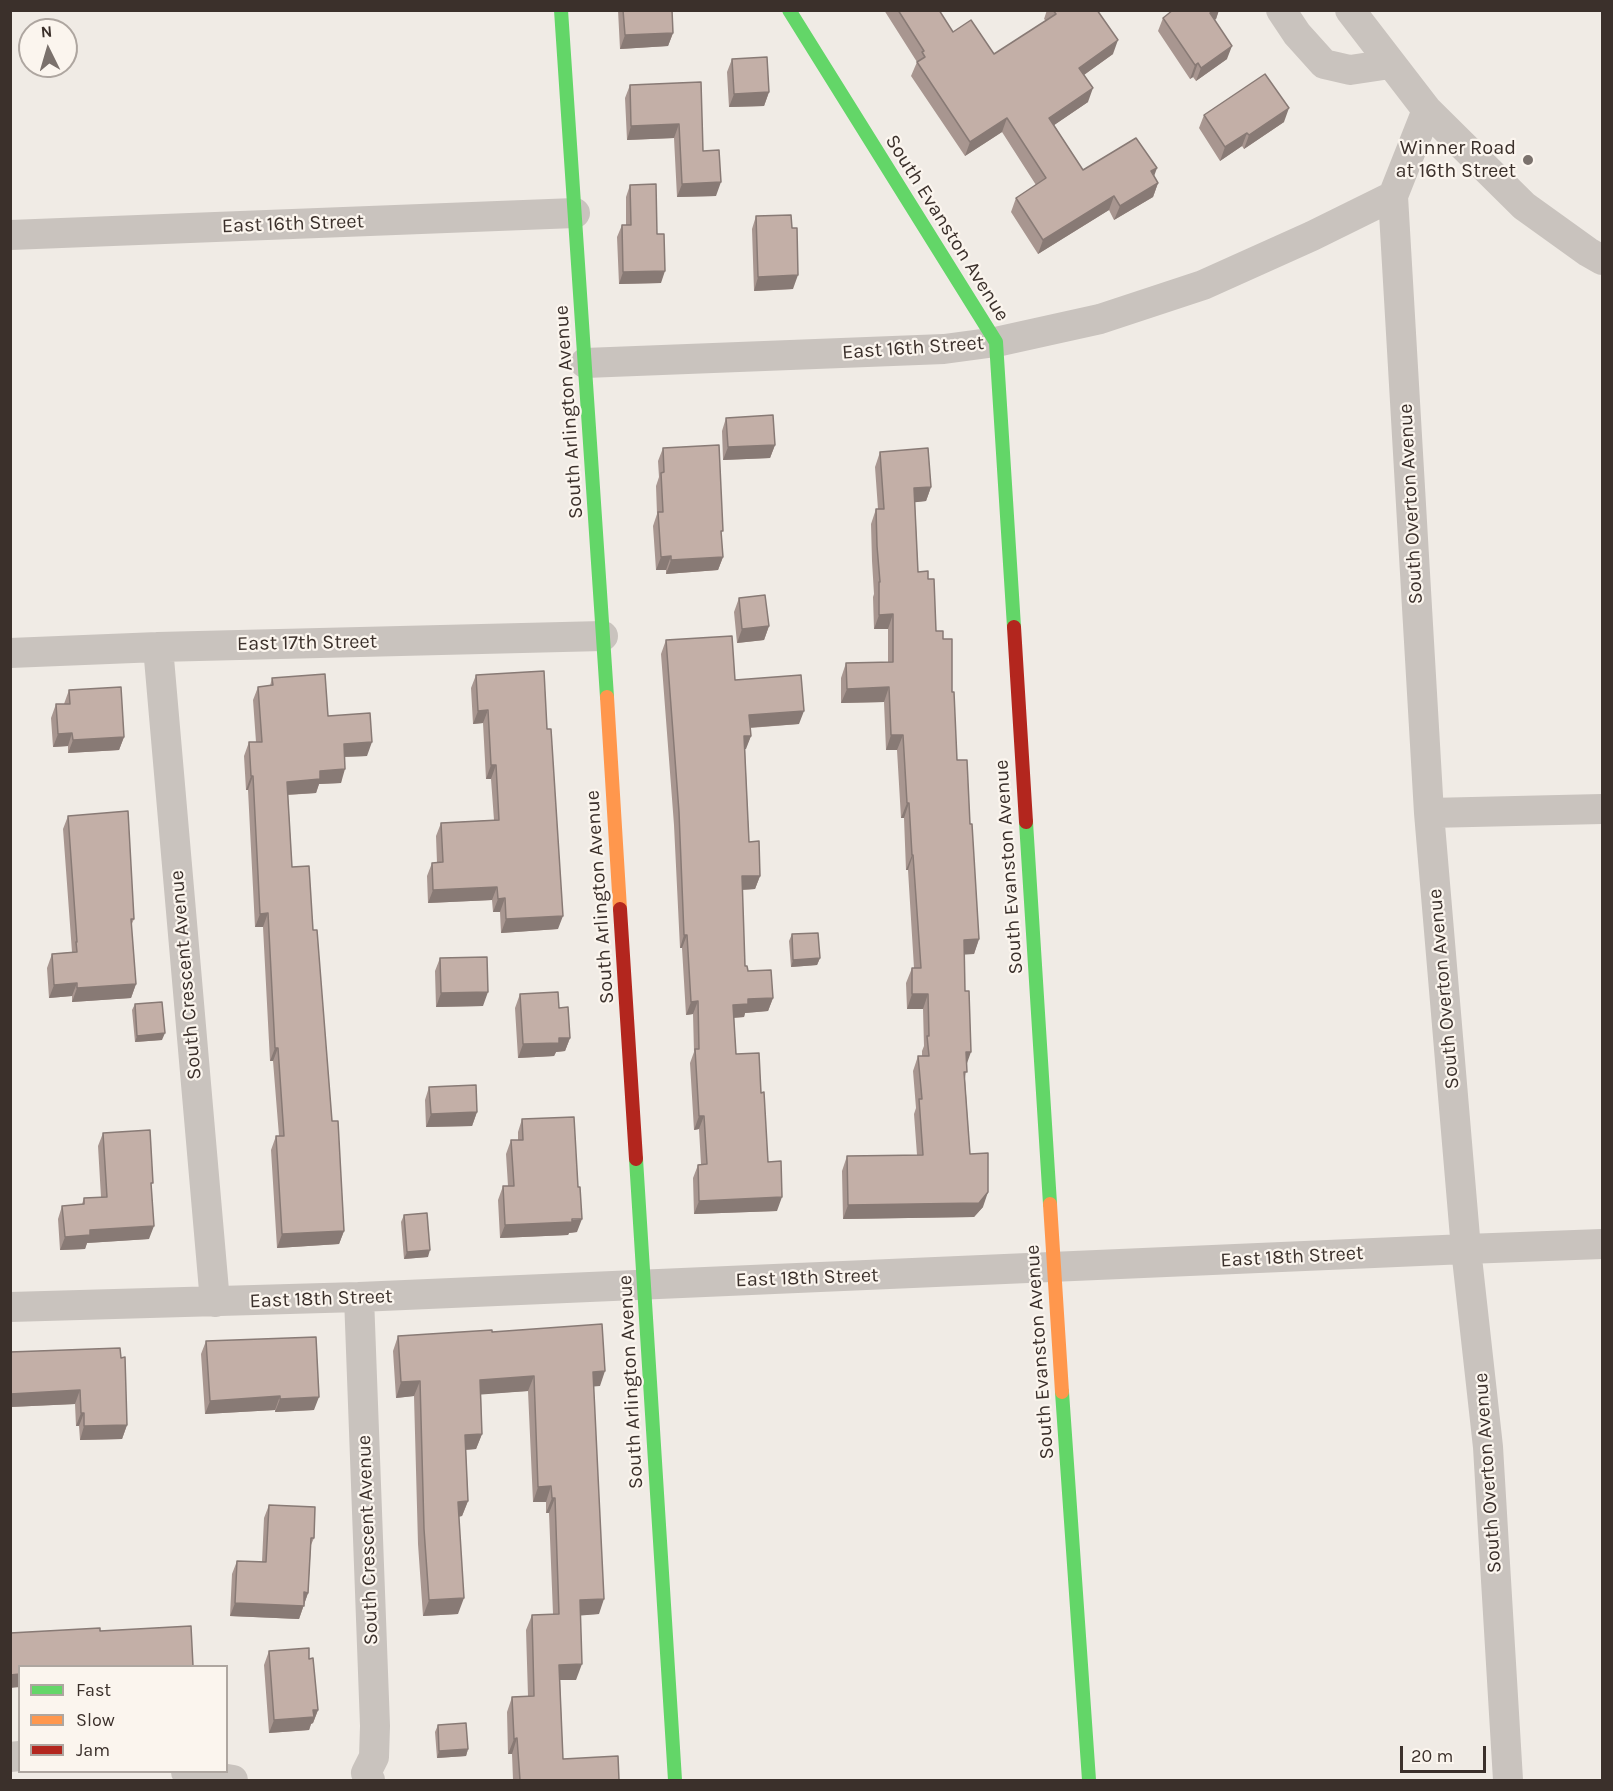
<!DOCTYPE html>
<style>
body{margin:0}
#map{position:relative;width:1613px;height:1791px;overflow:hidden;background:#f0ebe5;font-family:Karla,sans-serif}
canvas{display:block}
.frame{position:absolute;inset:0;border:12px solid #3b302b;pointer-events:none}
.legend{position:absolute;left:18px;top:1665px;width:210px;height:108px;box-sizing:border-box;background:#fbf5ee;border:2px solid #aea6a0;margin:0;padding:8px 10px;list-style:none;font-size:18px;color:#3b302b}
.legend li{display:flex;align-items:center;gap:12px;height:30px}
.legend b{width:30px;border:2px solid #aea6a0}
.north{position:absolute;left:18px;top:18px;width:60px;height:60px;box-sizing:border-box;background:#fbf5ee;border:2px solid #aea6a0;border-radius:50%;rotate:355deg;font-size:16px;font-weight:700;line-height:24px;text-align:center;color:#3b302b}
.north::after{content:'';display:block;margin:auto;width:21px;height:27px;background:#7a716c;clip-path:polygon(50% 0,100% 100%,50% 72%,0 100%)}
.scale{position:absolute;left:1400px;top:1746px;width:86px;height:27px;box-sizing:border-box;border:3px solid #3b302b;border-top:0;padding-left:8px;font-size:18px;line-height:21px;white-space:nowrap;color:#3b302b;-webkit-text-stroke:4px #fbf5ee;paint-order:stroke}
</style>
<div id="map">
<canvas width="1613" height="1791"></canvas>
<div class="frame"></div>
<ul class="legend">
<li><b style="height:8px;background:#63d668"></b>Fast</li>
<li><b style="height:8px;background:#ff974d"></b>Slow</li>
<li><b style="height:8px;background:#b3261e"></b>Jam</li>
</ul>
<div class="north">N</div>
<div class="scale">20 m</div>
</div>
<script>
const ctx = document.querySelector('canvas').getContext('2d');
ctx.lineJoin = 'round';
function trace(path, color, width, dash) { ctx.strokeStyle = color; ctx.lineWidth = width; ctx.lineCap = dash ? 'butt' : 'round'; ctx.setLineDash(dash || []); ctx.stroke(path); }
function fillPath(path, color) { ctx.fillStyle = color; ctx.fill(path, 'evenodd'); }
function label(font, color, halo, rows, align = 'center') {
  ctx.font = font + ' Karla,sans-serif'; ctx.lineWidth = 4.5; ctx.setLineDash([]); ctx.textBaseline = 'middle'; ctx.strokeStyle = halo; ctx.fillStyle = color; for (const [text, x, y, turn = 0] of rows) {
    ctx.save(); ctx.translate(x, y); ctx.rotate((+turn || 0) * Math.PI / 180); ctx.textAlign = isNaN(turn) ? turn : align; if (halo) ctx.strokeText(text, 0, 0); ctx.fillText(text, 0, 0); ctx.restore();
  }
}
const street = new Path2D(`
 M 1281,10 L 1297,34 L 1324,64 L 1350,70 L 1390,64
 M 1350,10 L 1427,110 L 1524,206 L 1588,252 L 1602,260
 M 1427,110 L 1393,196 L 1429,813 L 1466,1249 L 1488,1447 L 1508,1780
 M 10,235 L 575,213
 M 585,363 L 944,349 L 996,342 L 1100,319 L 1203,285 L 1312,236 L 1393,196
 M 158,647 L 215,1302
 M 10,653 L 158,647 L 603,636
 M 1429,813 L 1602,809
 M 359,1297 L 375,1726 L 374,1757 L 366,1773 L 370,1780
 M 10,1307 L 359,1297 L 1466,1249 L 1602,1244
 M 10,1757 L 20,1756
 M 186,1772 L 233,1780`);
const fast = new Path2D(`
 M 561,10 L 607,697
 M 789,10 L 996,342 L 1014,627
 M 1026,822 L 1050,1204
 M 636,1159 L 675,1780
 M 1062,1392 L 1089,1780`);
const slow = new Path2D(`
 M 607,697 L 620,909
 M 1050,1204 L 1062,1392`);
const jam = new Path2D(`
 M 1014,627 L 1026,822
 M 620,909 L 636,1159`);
const wall = new Path2D(`
 M 618,10 L 672,10 L 673,33 L 668,46 L 620,49 Z
 M 884,10 L 939,10 L 953,32 L 994,54 L 1046,21 L 1044,19 L 1047,10 L 1097,10 L 1113,54 L 1084,75 L 1088,102 L 1054,125 L 1083,170 L 1154,176 L 1158,183 L 1153,197 L 1114,220 L 1109,210 L 1038,254 L 1011,212 L 1016,198 L 1036,185 L 1002,132 L 965,156 L 911,76 L 917,62 Z
 M 1173,10 L 1219,10 L 1216,19 L 1214,20 L 1227,59 L 1196,81 L 1193,77 L 1190,79 L 1158,31 L 1163,18 Z
 M 732,59 L 769,92 L 764,106 L 729,107 L 727,72 Z
 M 701,82 L 703,151 L 716,196 L 677,197 L 674,138 L 627,140 L 625,98 L 630,85 Z
 M 1204,115 L 1284,122 L 1244,149 L 1242,146 L 1220,161 L 1199,128 Z
 M 630,185 L 657,234 L 661,283 L 619,284 L 617,237 L 622,225 L 626,225 L 626,197 Z
 M 756,216 L 793,289 L 754,291 L 752,229 Z
 M 726,418 L 775,445 L 770,458 L 723,460 L 722,431 Z
 M 663,448 L 721,535 L 723,557 L 718,570 L 666,574 L 666,570 L 656,570 L 653,526 L 657,514 L 656,486 L 659,477 L 658,461 Z
 M 880,452 L 931,487 L 926,501 L 915,502 L 918,572 L 928,579 L 936,631 L 943,639 L 952,692 L 957,760 L 970,824 L 979,939 L 974,954 L 964,954 L 967,1064 L 965,1079 L 970,1154 L 983,1207 L 974,1217 L 843,1219 L 842,1171 L 847,1156 L 917,1155 L 914,1114 L 916,1108 L 913,1071 L 918,1056 L 922,1056 L 922,1051 L 924,1046 L 923,1009 L 907,1009 L 906,983 L 912,968 L 914,968 L 908,870 L 906,870 L 904,818 L 901,818 L 897,750 L 886,750 L 884,702 L 841,703 L 841,678 L 846,663 L 888,662 L 888,629 L 874,629 L 873,597 L 874,594 L 872,561 L 871,524 L 876,509 L 878,509 L 875,467 Z
 M 739,598 L 769,626 L 764,640 L 737,643 L 734,612 Z
 M 666,640 L 735,680 L 799,724 L 750,728 L 751,736 L 745,749 L 749,842 L 760,876 L 755,889 L 742,890 L 745,966 L 748,971 L 773,998 L 768,1011 L 745,1013 L 744,1017 L 734,1018 L 736,1054 L 761,1093 L 768,1162 L 777,1211 L 694,1214 L 693,1178 L 698,1165 L 701,1164 L 699,1129 L 694,1130 L 690,1063 L 694,1052 L 693,1014 L 686,1015 L 682,948 L 680,948 L 674,825 L 661,654 Z
 M 476,675 L 558,929 L 501,933 L 500,912 L 493,912 L 492,900 L 428,903 L 427,876 L 432,863 L 437,863 L 436,836 L 441,823 L 494,820 L 491,779 L 486,779 L 483,723 L 473,724 L 471,688 Z
 M 272,678 L 328,716 L 367,756 L 345,757 L 341,783 L 319,784 L 316,793 L 288,795 L 292,867 L 313,930 L 332,1121 L 344,1231 L 339,1244 L 277,1248 L 271,1150 L 276,1136 L 279,1136 L 273,1061 L 270,1061 L 263,927 L 255,927 L 248,790 L 246,790 L 244,756 L 249,742 L 256,742 L 253,700 L 258,687 L 270,686 Z
 M 69,690 L 124,737 L 119,750 L 68,753 L 68,746 L 53,747 L 51,718 L 56,704 L 64,704 Z
 M 68,816 L 134,919 L 131,926 L 136,984 L 131,998 L 72,1002 L 72,996 L 49,998 L 47,968 L 52,954 L 72,952 L 63,829 Z
 M 792,934 L 820,958 L 817,965 L 791,967 L 789,941 Z
 M 440,958 L 483,1006 L 436,1007 L 435,971 Z
 M 520,994 L 559,1008 L 570,1038 L 565,1051 L 556,1052 L 554,1056 L 518,1058 L 515,1008 Z
 M 135,1004 L 162,1040 L 135,1042 L 132,1010 Z
 M 429,1087 L 477,1112 L 472,1126 L 426,1127 L 425,1100 Z
 M 522,1119 L 577,1232 L 569,1233 L 568,1235 L 500,1238 L 498,1200 L 503,1186 L 508,1186 L 506,1154 L 511,1140 L 518,1140 L 518,1132 Z
 M 103,1133 L 152,1188 L 149,1239 L 87,1243 L 85,1249 L 60,1250 L 58,1219 L 62,1206 L 82,1204 L 84,1198 L 101,1197 L 98,1146 Z
 M 404,1215 L 428,1257 L 404,1259 L 401,1222 Z
 M 492,1332 L 600,1386 L 593,1386 L 599,1614 L 581,1615 L 576,1680 L 560,1680 L 563,1759 L 619,1780 L 513,1780 L 512,1754 L 508,1754 L 507,1712 L 512,1697 L 528,1696 L 526,1630 L 532,1615 L 553,1614 L 549,1513 L 546,1513 L 546,1502 L 533,1502 L 528,1391 L 481,1394 L 482,1434 L 476,1449 L 466,1450 L 468,1501 L 462,1516 L 459,1517 L 458,1614 L 423,1616 L 418,1544 L 414,1396 L 396,1398 L 393,1351 L 398,1336 Z
 M 206,1341 L 314,1410 L 275,1412 L 275,1410 L 205,1414 L 201,1354 Z
 M 120,1348 L 127,1425 L 122,1439 L 80,1440 L 79,1426 L 76,1426 L 75,1404 L 10,1407 L 10,1352 Z
 M 269,1505 L 314,1538 L 311,1545 L 308,1593 L 299,1619 L 230,1616 L 232,1574 L 237,1561 L 262,1562 L 264,1518 Z
 M 269,1651 L 309,1659 L 318,1710 L 313,1723 L 311,1724 L 309,1730 L 269,1733 L 264,1665 Z
 M 438,1725 L 468,1749 L 466,1756 L 437,1758 L 435,1732 Z`);
const shadedWall = new Path2D(`
 M 1213,10 L 1219,10 L 1216,19 L 1205,26 L 1210,13 Z
 M 673,33 L 668,46 L 620,49 L 625,35 Z
 M 1118,40 L 1113,54 L 1074,82 L 1079,68 Z
 M 1232,46 L 1227,59 L 1196,81 L 1201,68 Z
 M 1198,63 L 1193,77 L 1190,79 L 1195,65 Z
 M 1093,88 L 1088,102 L 1044,132 L 1049,118 Z
 M 769,92 L 764,106 L 729,107 L 734,94 Z
 M 1289,108 L 1284,122 L 1244,149 L 1249,135 Z
 M 1007,118 L 1002,132 L 965,156 L 970,142 Z
 M 679,124 L 674,138 L 627,140 L 631,126 Z
 M 1247,133 L 1242,146 L 1220,161 L 1225,147 Z
 M 1157,168 L 1152,182 L 1151,171 Z
 M 721,182 L 716,196 L 677,197 L 682,184 Z
 M 1158,183 L 1153,197 L 1114,220 L 1120,206 Z
 M 1114,196 L 1109,210 L 1038,254 L 1043,240 Z
 M 665,271 L 661,283 L 619,284 L 623,272 Z
 M 798,275 L 793,289 L 754,291 L 758,277 Z
 M 775,445 L 770,458 L 723,460 L 728,447 Z
 M 931,487 L 926,501 L 909,503 L 914,488 Z
 M 671,556 L 666,570 L 656,570 L 661,557 Z
 M 723,557 L 718,570 L 666,574 L 671,560 Z
 M 893,614 L 888,629 L 874,629 L 879,615 Z
 M 769,626 L 764,640 L 737,643 L 742,629 Z
 M 889,687 L 884,702 L 841,703 L 847,689 Z
 M 488,710 L 483,723 L 473,724 L 478,711 Z
 M 804,711 L 799,724 L 744,728 L 749,715 Z
 M 72,733 L 68,746 L 53,747 L 58,734 Z
 M 891,735 L 903,735 L 897,750 L 886,750 Z
 M 744,736 L 751,736 L 746,749 L 739,750 Z
 M 124,737 L 119,750 L 68,753 L 73,740 Z
 M 372,742 L 367,756 L 339,757 L 344,744 Z
 M 491,765 L 496,765 L 491,779 L 486,779 Z
 M 345,769 L 341,783 L 319,784 L 316,793 L 282,795 L 287,782 L 320,771 Z
 M 251,776 L 253,776 L 248,790 L 246,790 Z
 M 907,803 L 909,803 L 904,818 L 901,818 Z
 M 912,855 L 913,855 L 908,870 L 906,870 Z
 M 742,876 L 760,876 L 755,889 L 737,890 Z
 M 497,887 L 492,900 L 428,903 L 433,890 Z
 M 505,898 L 500,912 L 493,912 L 498,899 Z
 M 268,913 L 263,927 L 255,927 L 260,914 Z
 M 563,916 L 558,929 L 501,933 L 506,919 Z
 M 684,935 L 687,935 L 682,948 L 680,948 Z
 M 979,939 L 974,954 L 959,955 L 964,940 Z
 M 820,958 L 817,965 L 791,967 L 793,960 Z
 M 77,983 L 72,996 L 49,998 L 54,985 Z
 M 136,984 L 131,998 L 72,1002 L 77,988 Z
 M 488,992 L 483,1006 L 436,1007 L 441,993 Z
 M 912,994 L 928,994 L 923,1009 L 907,1009 Z
 M 773,998 L 768,1011 L 745,1013 L 744,1017 L 728,1018 L 733,1005 L 748,999 Z
 M 698,1001 L 693,1014 L 686,1015 L 691,1002 Z
 M 165,1033 L 162,1040 L 135,1042 L 137,1036 Z
 M 559,1038 L 570,1038 L 565,1051 L 556,1052 L 554,1056 L 518,1058 L 523,1044 Z
 M 275,1048 L 278,1048 L 273,1061 L 270,1061 Z
 M 966,1052 L 971,1052 L 966,1066 Z
 M 477,1112 L 472,1126 L 426,1127 L 431,1114 Z
 M 699,1116 L 704,1116 L 699,1129 L 694,1130 Z
 M 988,1192 L 983,1207 L 974,1217 L 843,1219 L 848,1205 Z
 M 782,1197 L 777,1211 L 694,1214 L 699,1201 Z
 M 582,1219 L 577,1232 L 569,1233 L 568,1235 L 500,1238 L 505,1225 Z
 M 154,1226 L 149,1239 L 87,1243 L 85,1249 L 60,1250 L 65,1237 L 90,1230 Z
 M 344,1231 L 339,1244 L 277,1248 L 282,1234 Z
 M 430,1250 L 428,1257 L 404,1259 L 407,1252 Z
 M 605,1371 L 600,1386 L 587,1387 L 593,1372 Z
 M 534,1376 L 528,1391 L 475,1395 L 480,1380 Z
 M 420,1381 L 414,1396 L 396,1398 L 401,1382 Z
 M 80,1390 L 75,1404 L 10,1407 L 10,1394 Z
 M 280,1396 L 275,1410 L 205,1414 L 210,1401 Z
 M 319,1397 L 314,1410 L 275,1412 L 280,1399 Z
 M 81,1413 L 84,1413 L 79,1426 L 76,1426 Z
 M 127,1425 L 122,1439 L 80,1440 L 84,1426 Z
 M 482,1434 L 476,1449 L 460,1450 L 465,1435 Z
 M 551,1486 L 546,1502 L 533,1502 L 538,1487 Z
 M 552,1498 L 555,1498 L 549,1513 L 546,1513 Z
 M 468,1501 L 462,1516 L 452,1517 L 458,1502 Z
 M 304,1592 L 308,1593 L 299,1619 L 230,1616 L 235,1603 Z
 M 464,1598 L 458,1614 L 423,1616 L 429,1600 Z
 M 604,1599 L 599,1614 L 575,1616 L 580,1600 Z
 M 582,1664 L 576,1680 L 554,1680 L 559,1665 Z
 M 20,1674 L 20,1687 L 10,1688 L 10,1675 Z
 M 313,1710 L 318,1710 L 313,1723 L 311,1724 L 309,1730 L 269,1733 L 274,1720 Z
 M 517,1738 L 512,1754 L 508,1754 L 514,1739 Z
 M 468,1749 L 466,1756 L 437,1758 L 439,1751 Z`);
const building = new Path2D(`
 M 623,10 L 672,10 L 673,33 L 625,35 Z
 M 898,10 L 939,10 L 953,32 L 971,20 L 994,54 L 1056,14 L 1053,10 L 1097,10 L 1118,40 L 1079,68 L 1093,88 L 1049,118 L 1083,170 L 1136,138 L 1157,168 L 1151,171 L 1158,183 L 1120,206 L 1114,196 L 1043,240 L 1016,198 L 1046,178 L 1007,118 L 970,142 L 917,62 L 925,57 L 922,52 L 924,51 Z
 M 1173,10 L 1213,10 L 1210,13 L 1232,46 L 1201,68 L 1198,63 L 1195,65 L 1163,18 Z
 M 767,57 L 769,92 L 734,94 L 732,59 Z
 M 1265,74 L 1289,108 L 1249,135 L 1247,133 L 1225,147 L 1204,115 Z
 M 701,82 L 703,151 L 719,150 L 721,182 L 682,184 L 679,124 L 631,126 L 630,85 Z
 M 656,184 L 657,234 L 664,234 L 665,271 L 623,272 L 622,225 L 631,225 L 630,185 Z
 M 791,215 L 792,228 L 797,228 L 798,275 L 758,277 L 756,216 Z
 M 773,415 L 775,445 L 728,447 L 726,418 Z
 M 719,445 L 723,531 L 721,531 L 723,557 L 671,560 L 671,556 L 661,557 L 658,512 L 663,512 L 661,473 L 664,472 L 663,448 Z
 M 928,448 L 931,487 L 914,488 L 918,572 L 928,571 L 928,579 L 934,579 L 936,631 L 943,631 L 943,639 L 952,639 L 952,692 L 954,692 L 957,760 L 967,760 L 970,824 L 972,824 L 979,939 L 964,940 L 965,991 L 969,991 L 971,1052 L 966,1052 L 967,1072 L 964,1072 L 970,1154 L 988,1153 L 988,1192 L 979,1203 L 848,1205 L 847,1156 L 923,1155 L 919,1099 L 922,1099 L 918,1056 L 929,1056 L 927,1036 L 929,1036 L 928,994 L 912,994 L 912,968 L 921,968 L 913,855 L 912,855 L 909,803 L 907,803 L 903,735 L 891,735 L 889,687 L 847,689 L 846,663 L 893,662 L 893,614 L 879,615 L 879,582 L 880,582 L 877,546 L 876,509 L 884,509 L 880,452 Z
 M 765,595 L 769,626 L 742,629 L 739,598 Z
 M 732,636 L 735,680 L 801,675 L 804,711 L 749,715 L 751,736 L 744,736 L 749,842 L 759,841 L 760,876 L 742,876 L 745,966 L 747,966 L 748,971 L 771,970 L 773,998 L 748,999 L 748,1004 L 733,1005 L 736,1054 L 759,1053 L 761,1093 L 764,1092 L 768,1162 L 781,1161 L 782,1197 L 699,1201 L 698,1165 L 707,1164 L 704,1116 L 699,1116 L 695,1049 L 699,1049 L 698,1001 L 691,1002 L 687,935 L 684,935 L 679,812 L 666,640 Z
 M 544,671 L 547,729 L 551,729 L 563,916 L 506,919 L 505,898 L 498,899 L 497,887 L 433,890 L 432,863 L 443,862 L 441,823 L 499,820 L 496,765 L 491,765 L 488,710 L 478,711 L 476,675 Z
 M 325,674 L 328,716 L 370,713 L 372,742 L 344,744 L 345,769 L 320,771 L 320,779 L 287,782 L 292,867 L 309,866 L 313,930 L 317,930 L 332,1121 L 338,1121 L 344,1231 L 282,1234 L 276,1136 L 284,1136 L 278,1048 L 275,1048 L 268,913 L 260,914 L 253,776 L 251,776 L 249,742 L 262,742 L 258,687 L 273,685 L 272,678 Z
 M 121,687 L 124,737 L 73,740 L 72,733 L 58,734 L 56,704 L 70,704 L 69,690 Z
 M 128,811 L 134,919 L 131,919 L 136,984 L 77,988 L 77,983 L 54,985 L 52,954 L 77,952 L 76,942 L 77,942 L 68,816 Z
 M 818,933 L 820,958 L 793,960 L 792,934 Z
 M 487,957 L 488,992 L 441,993 L 440,958 Z
 M 558,992 L 559,1008 L 568,1007 L 570,1038 L 559,1038 L 559,1043 L 523,1044 L 520,994 Z
 M 162,1002 L 165,1033 L 137,1036 L 135,1004 Z
 M 476,1085 L 477,1112 L 431,1114 L 429,1087 Z
 M 574,1117 L 578,1187 L 580,1187 L 582,1219 L 572,1219 L 572,1222 L 505,1225 L 503,1186 L 514,1186 L 511,1140 L 523,1140 L 522,1119 Z
 M 150,1130 L 153,1183 L 151,1183 L 154,1226 L 90,1230 L 90,1235 L 65,1237 L 62,1206 L 84,1204 L 84,1198 L 107,1197 L 103,1133 Z
 M 427,1213 L 430,1250 L 407,1252 L 404,1215 Z
 M 602,1324 L 605,1371 L 593,1372 L 604,1599 L 580,1600 L 582,1664 L 559,1665 L 563,1759 L 618,1756 L 619,1780 L 520,1780 L 517,1738 L 514,1739 L 512,1697 L 534,1696 L 532,1615 L 559,1614 L 555,1498 L 552,1498 L 551,1486 L 538,1487 L 534,1376 L 480,1380 L 482,1434 L 465,1435 L 468,1501 L 458,1502 L 464,1598 L 429,1600 L 424,1529 L 420,1381 L 401,1382 L 398,1336 L 492,1330 L 492,1332 Z
 M 316,1337 L 319,1397 L 280,1399 L 280,1396 L 210,1401 L 206,1341 Z
 M 120,1348 L 121,1358 L 125,1357 L 127,1425 L 84,1426 L 84,1413 L 81,1413 L 80,1390 L 10,1394 L 10,1352 Z
 M 269,1505 L 315,1507 L 314,1538 L 311,1538 L 308,1593 L 304,1592 L 304,1606 L 235,1603 L 237,1561 L 266,1562 Z
 M 191,1626 L 193,1666 L 20,1666 L 20,1674 L 10,1675 L 10,1633 L 100,1628 L 100,1631 Z
 M 309,1648 L 309,1659 L 313,1658 L 318,1710 L 313,1710 L 314,1717 L 274,1720 L 269,1651 Z
 M 466,1723 L 468,1749 L 439,1751 L 438,1725 Z`);
const markers = [
 [1528,160,6,"#7a716c"]
];
const poiNames = [
 ["Winner Road",1516,148],
 ["at 16th Street",1516,171]
];
const streetNames = [
 ["East 16th Street",293,224,-2],
 ["South Evanston Avenue",947,228,58],
 ["East 16th Street",913,348,-4],
 ["South Arlington Avenue",569,412,-94],
 ["South Overton Avenue",1411,504,-93],
 ["East 17th Street",307,643,-1],
 ["South Evanston Avenue",1009,867,-94],
 ["South Arlington Avenue",600,897,-94],
 ["South Crescent Avenue",186,975,-95],
 ["South Overton Avenue",1444,989,-95],
 ["East 18th Street",1292,1257,-3],
 ["East 18th Street",807,1278,-2],
 ["East 18th Street",321,1299,-2],
 ["South Evanston Avenue",1040,1352,-94],
 ["South Arlington Avenue",631,1382,-93],
 ["South Overton Avenue",1488,1473,-94],
 ["South Crescent Avenue",368,1540,-92]
];
trace(street, '#c9c3be', 30);
trace(fast, '#63d668', 14);
trace(slow, '#ff974d', 14);
trace(jam, '#b3261e', 14);
fillPath(wall, '#a89690');
fillPath(shadedWall, '#887a75');
fillPath(building, '#c3afa7');
trace(building, '#887a75', 1.5);
for (const [x, y, r, color] of markers) { const dot = new Path2D(); dot.arc(x, y, r, 0, 2 * Math.PI); ctx.fillStyle = color; ctx.fill(dot); trace(dot, '#fbf5ee', 2); }
label('20px', '#3b302b', '#fbf5ee', poiNames, 'right');
label('20px', '#3b302b', '#fbf5ee', streetNames);
</script>
